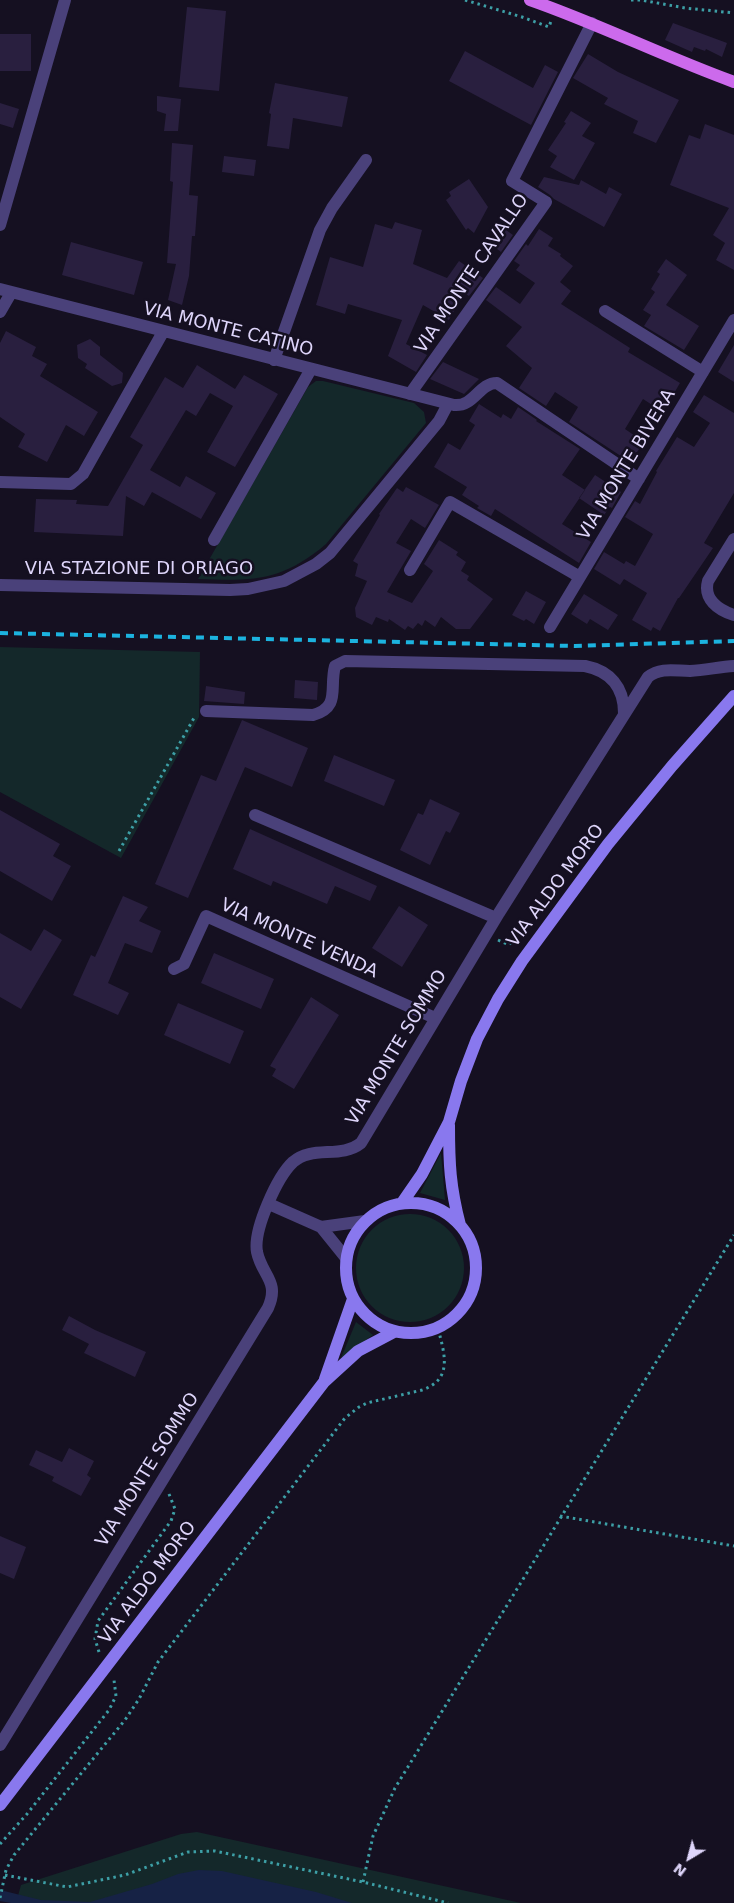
<!DOCTYPE html>
<style>
body{margin:0}
#map{position:relative;width:734px;height:1903px;overflow:hidden;background:#151021;font-family:"DejaVu Sans",sans-serif}
canvas{display:block}
.north{position:absolute;left:664px;top:1833px;width:50px;height:50px;-webkit-text-stroke:4px #151021;paint-order:stroke;rotate:217deg;font-size:14px;font-weight:700;line-height:20px;text-align:center;color:#ded5fa}
.north::after{content:'';display:block;margin:auto;width:18px;height:22px;background:#ded5fa;clip-path:polygon(50% 0,100% 100%,50% 72%,0 100%)}
</style>
<div id="map">
<canvas width="734" height="1903"></canvas>
<div class="north">N</div>
</div>
<script>
const ctx = document.querySelector('canvas').getContext('2d');
ctx.lineJoin = 'round';
function fillPath(path, color) { ctx.fillStyle = color; ctx.fill(path, 'evenodd'); }
function trace(path, color, width, dash) { ctx.strokeStyle = color; ctx.lineWidth = width; ctx.lineCap = dash ? 'butt' : 'round'; ctx.setLineDash(dash || []); ctx.stroke(path); }
function label(font, color, halo, rows, align = 'center') {
  ctx.font = font + ' "DejaVu Sans",sans-serif'; ctx.lineWidth = 5; ctx.setLineDash([]); ctx.textBaseline = 'middle'; ctx.strokeStyle = halo; ctx.fillStyle = color; for (const [text, x, y, turn = 0] of rows) {
    ctx.save(); ctx.translate(x, y); ctx.rotate((+turn || 0) * Math.PI / 180); ctx.textAlign = isNaN(turn) ? turn : align; if (halo) ctx.strokeText(text, 0, 0); ctx.fillText(text, 0, 0); ctx.restore();
  }
}
const green = new Path2D(`
 M 316,381 L 323,381 L 414,403 L 424,412 L 426,423 L 326,544 C 281,582 253,581 198,579 L 308,387 Z
 M 0,647 L 200,652 L 199,717 L 121,858 L 0,792 Z
 M 441,1153 L 445,1200 L 420,1193 Z
 M356 1268a54 54 0 1 1 108 0a54 54 0 1 1-108 0Z
 M 356,1322 L 373,1335 L 341,1358 Z
 M 197,1832 L 521,1903 L 16,1903 L 21,1885 L 181,1834 Z`);
const water = new Path2D(`
 M 199,1870 L 222,1871 L 316,1892 L 352,1903 L 11,1903 L 0,1901 L 0,1890 L 41,1900 L 90,1902 L 152,1884 L 178,1874 Z`);
const building = new Path2D(`
 M 187,7 L 226,11 L 219,91 L 179,87 Z
 M 673,23 L 727,43 L 722,57 L 706,49 L 705,51 L 694,47 L 692,52 L 665,40 Z
 M 0,34 L 31,34 L 31,71 L 0,71 Z
 M 465,51 L 533,88 L 545,65 L 558,72 L 531,125 L 449,81 Z
 M 588,54 L 618,72 L 679,100 L 656,143 L 633,133 L 638,121 L 604,104 L 608,98 L 573,78 Z
 M 275,83 L 348,97 L 342,127 L 293,118 L 289,149 L 267,146 L 271,114 L 269,113 Z
 M 157,96 L 181,99 L 178,131 L 164,131 L 166,114 L 157,111 Z
 M 0,103 L 19,109 L 13,128 L 0,124 Z
 M 571,111 L 591,123 L 582,136 L 595,143 L 574,180 L 550,167 L 557,156 L 548,150 L 566,123 L 564,122 Z
 M 705,124 L 734,135 L 734,270 L 716,260 L 725,243 L 713,235 L 729,208 L 670,185 L 689,135 L 700,139 Z
 M 172,143 L 193,145 L 189,195 L 198,196 L 195,236 L 192,236 L 189,276 L 182,305 L 168,300 L 176,264 L 167,263 L 173,182 L 170,181 Z
 M 224,156 L 256,160 L 254,176 L 222,172 Z
 M 544,177 L 579,185 L 581,180 L 606,194 L 609,187 L 622,194 L 604,227 L 554,199 L 550,195 L 538,187 Z
 M 469,179 L 488,207 L 474,233 L 468,228 L 466,230 L 446,200 L 451,196 L 449,192 Z
 M 395,222 L 422,230 L 413,264 L 447,278 L 459,261 L 483,278 L 469,296 L 464,293 L 449,320 L 423,305 L 406,344 L 427,355 L 416,372 L 388,356 L 402,320 L 348,304 L 345,314 L 316,305 L 330,257 L 363,267 L 375,224 L 392,229 Z
 M 499,225 L 513,235 L 501,252 L 488,242 Z
 M 539,229 L 553,238 L 548,246 L 561,254 L 560,256 L 573,266 L 560,282 L 571,291 L 561,304 L 630,348 L 628,352 L 680,383 L 663,412 L 643,399 L 625,429 L 644,442 L 630,462 L 569,422 L 578,407 L 555,392 L 546,406 L 519,388 L 532,368 L 506,346 L 522,327 L 486,300 L 496,287 L 520,304 L 535,283 L 516,270 L 520,265 L 514,261 L 526,244 L 528,246 Z
 M 71,242 L 143,262 L 134,295 L 62,275 Z
 M 666,259 L 687,275 L 666,305 L 699,326 L 684,350 L 644,326 L 651,315 L 643,310 L 655,292 L 651,289 L 660,274 L 657,272 Z
 M 6,331 L 36,347 L 32,356 L 47,364 L 40,376 L 98,412 L 84,436 L 66,425 L 47,462 L 18,447 L 25,434 L 0,417 L 0,343 Z
 M 90,339 L 100,347 L 100,355 L 123,373 L 122,383 L 112,386 L 85,368 L 87,364 L 78,358 L 77,345 Z
 M 734,345 L 734,382 L 718,372 Z
 M 443,362 L 479,379 L 464,394 L 430,379 Z
 M 197,365 L 235,389 L 244,375 L 278,394 L 235,467 L 207,452 L 233,406 L 210,393 L 196,416 L 186,410 L 150,470 L 180,487 L 186,476 L 216,493 L 201,519 L 152,492 L 144,506 L 126,496 L 123,536 L 34,532 L 36,499 L 77,500 L 76,504 L 108,506 L 143,445 L 130,437 L 165,377 L 183,388 Z
 M 704,395 L 734,413 L 734,493 L 704,543 L 713,548 L 679,598 L 678,598 L 660,631 L 653,627 L 651,631 L 632,620 L 647,593 L 624,579 L 620,585 L 594,569 L 604,552 L 624,564 L 626,561 L 635,566 L 653,534 L 625,517 L 635,501 L 640,504 L 657,472 L 656,471 L 677,437 L 694,447 L 710,423 L 693,412 Z
 M 479,404 L 501,418 L 503,414 L 511,419 L 518,407 L 537,420 L 536,421 L 580,449 L 562,475 L 585,490 L 562,524 L 591,542 L 579,563 L 495,509 L 491,516 L 477,508 L 479,506 L 462,495 L 467,487 L 434,467 L 448,443 L 460,450 L 475,425 L 469,421 Z
 M 595,475 L 621,492 L 612,508 L 610,507 L 604,515 L 579,498 Z
 M 406,487 L 439,505 L 425,528 L 411,519 L 396,543 L 411,551 L 387,592 L 412,603 L 433,571 L 424,564 L 439,540 L 458,552 L 456,555 L 466,562 L 461,571 L 469,576 L 467,580 L 493,599 L 470,629 L 456,629 L 441,617 L 435,627 L 425,620 L 422,626 L 418,623 L 413,629 L 408,626 L 405,630 L 389,619 L 388,622 L 376,617 L 372,625 L 356,617 L 355,608 L 367,581 L 355,576 L 358,564 L 353,561 L 380,515 L 379,514 L 397,488 L 403,492 Z
 M 526,591 L 546,602 L 534,624 L 526,619 L 524,621 L 512,615 Z
 M 584,594 L 618,615 L 608,630 L 590,619 L 587,624 L 571,614 Z
 M 295,680 L 318,682 L 317,700 L 294,698 Z
 M 206,686 L 245,692 L 244,704 L 204,701 Z
 M 242,720 L 308,748 L 292,787 L 245,767 L 188,898 L 155,884 L 201,775 L 216,781 Z
 M 334,755 L 395,780 L 384,806 L 324,781 Z
 M 430,799 L 460,813 L 450,833 L 446,831 L 430,865 L 400,850 L 418,813 L 423,815 Z
 M 0,810 L 60,844 L 53,856 L 71,866 L 52,901 L 0,871 Z
 M 250,829 L 377,886 L 370,901 L 335,886 L 327,904 L 273,881 L 271,886 L 233,869 Z
 M 123,896 L 148,907 L 139,921 L 161,931 L 152,953 L 125,943 L 108,983 L 129,993 L 118,1015 L 73,995 L 91,955 L 95,957 Z
 M 399,906 L 428,925 L 402,967 L 372,948 Z
 M 44,929 L 62,940 L 21,1009 L 0,997 L 0,933 L 31,951 Z
 M 214,953 L 274,979 L 261,1009 L 201,983 Z
 M 311,997 L 339,1015 L 294,1089 L 272,1076 L 276,1069 L 270,1066 Z
 M 178,1003 L 244,1031 L 230,1064 L 164,1035 Z
 M 69,1316 L 95,1330 L 146,1352 L 135,1377 L 84,1353 L 89,1344 L 62,1330 Z
 M 69,1448 L 94,1461 L 87,1475 L 91,1478 L 81,1496 L 52,1481 L 54,1477 L 29,1465 L 36,1450 L 62,1462 Z
 M 0,1536 L 26,1547 L 14,1579 L 0,1573 Z`);
const path = new Path2D(`
 M 465,0 L 522,17 L 549,27 L 551,21
 M 631,0 L 641,0 L 685,8 L 734,13
 M 119,851 L 194,718
 M 498,940 L 509,945 L 520,930 L 531,922
 M 560,1516 L 734,1546
 M 99,1652 L 95,1639 L 98,1621 L 171,1521 L 175,1509 L 169,1494
 M 0,1844 L 27,1814 L 109,1710 L 116,1696 L 114,1680
 M 5,1875 L 67,1887 L 125,1875 L 188,1852 L 215,1851 L 363,1882 L 448,1903
 M 363,1882 L 373,1836 L 395,1788 L 734,1235
 M 0,1898 L 6,1870 L 14,1855 L 125,1720 L 139,1699 L 158,1662 L 345,1418 L 359,1407 L 367,1403 L 422,1390 C 454,1379 444,1353 438,1328`);
const minor = new Path2D(`
 M 0,225 L 65,0
 M 0,289 L 454,405 C 474,407 479,383 497,383 L 639,479
 M 605,311 L 703,372
 M 0,312 L 11,293
 M 274,360 L 320,230 L 332,208 L 366,160
 M 410,394 L 546,202 L 512,181 L 592,23
 M 0,482 L 71,484 L 83,474 L 163,332
 M 734,539 L 708,581 C 703,599 718,610 734,615
 M 214,540 L 311,369
 M 410,570 L 450,502 L 580,577
 M 0,585 L 230,590 L 248,589 L 284,581 L 316,564 L 330,553 L 439,421 L 448,404
 M 550,627 L 734,320
 M 206,711 L 313,715 C 341,707 329,688 335,666 L 345,661 L 585,666 C 610,671 624,687 624,713
 M 255,815 L 496,918
 M 174,969 L 184,964 L 206,916 L 435,1018
 M 269,1204 L 321,1227 L 346,1258
 M 321,1227 L 365,1221
 M 0,1745 L 268,1308 C 280,1281 262,1276 257,1252 C 253,1230 277,1177 293,1162 C 312,1145 341,1159 361,1143 L 499,913 L 648,677 C 661,667 675,671 690,671 C 705,670 720,667 734,666`);
const secondary = new Path2D(`
 M 449,1125 C 449,1163 450,1187 460,1225
 M346 1268a65 65 0 1 1 130 0a65 65 0 1 1-130 0Z
 M 402,1203 L 422,1174 L 449,1122 L 461,1081 L 477,1039 L 498,999 L 522,961 L 608,844 L 672,766 L 734,696
 M 325,1379 L 353,1299
 M 0,1805 L 324,1382 L 358,1351 L 394,1332`);
const primary = new Path2D(`
 M 530,0 C 599,24 665,57 734,82`);
const rail = new Path2D(`
 M 0,633 L 575,646 L 734,641`);
const streetNames = [
 ["VIA MONTE CAVALLO",472,274,-56],
 ["VIA MONTE CATINO",228,330,14],
 ["VIA MONTE BIVERA",627,465,-59],
 ["VIA STAZIONE DI ORIAGO",139,569],
 ["VIA ALDO MORO",556,886,-53],
 ["VIA MONTE VENDA",299,939,24],
 ["VIA MONTE SOMMO",397,1048,-59],
 ["VIA MONTE SOMMO",148,1470,-58],
 ["VIA ALDO MORO",148,1583,-53]
];
fillPath(green, '#14282a');
fillPath(water, '#162245');
fillPath(building, '#291f3f');
trace(path, '#3d9fa6', 3, [2.5, 4]);
trace(minor, '#4a417a', 12);
trace(secondary, '#8978ee', 12);
trace(primary, '#cc6aec', 12);
trace(rail, '#1cb3df', 4, [8, 6]);
label('18px', '#ded5fa', '#151021', streetNames);
</script>
